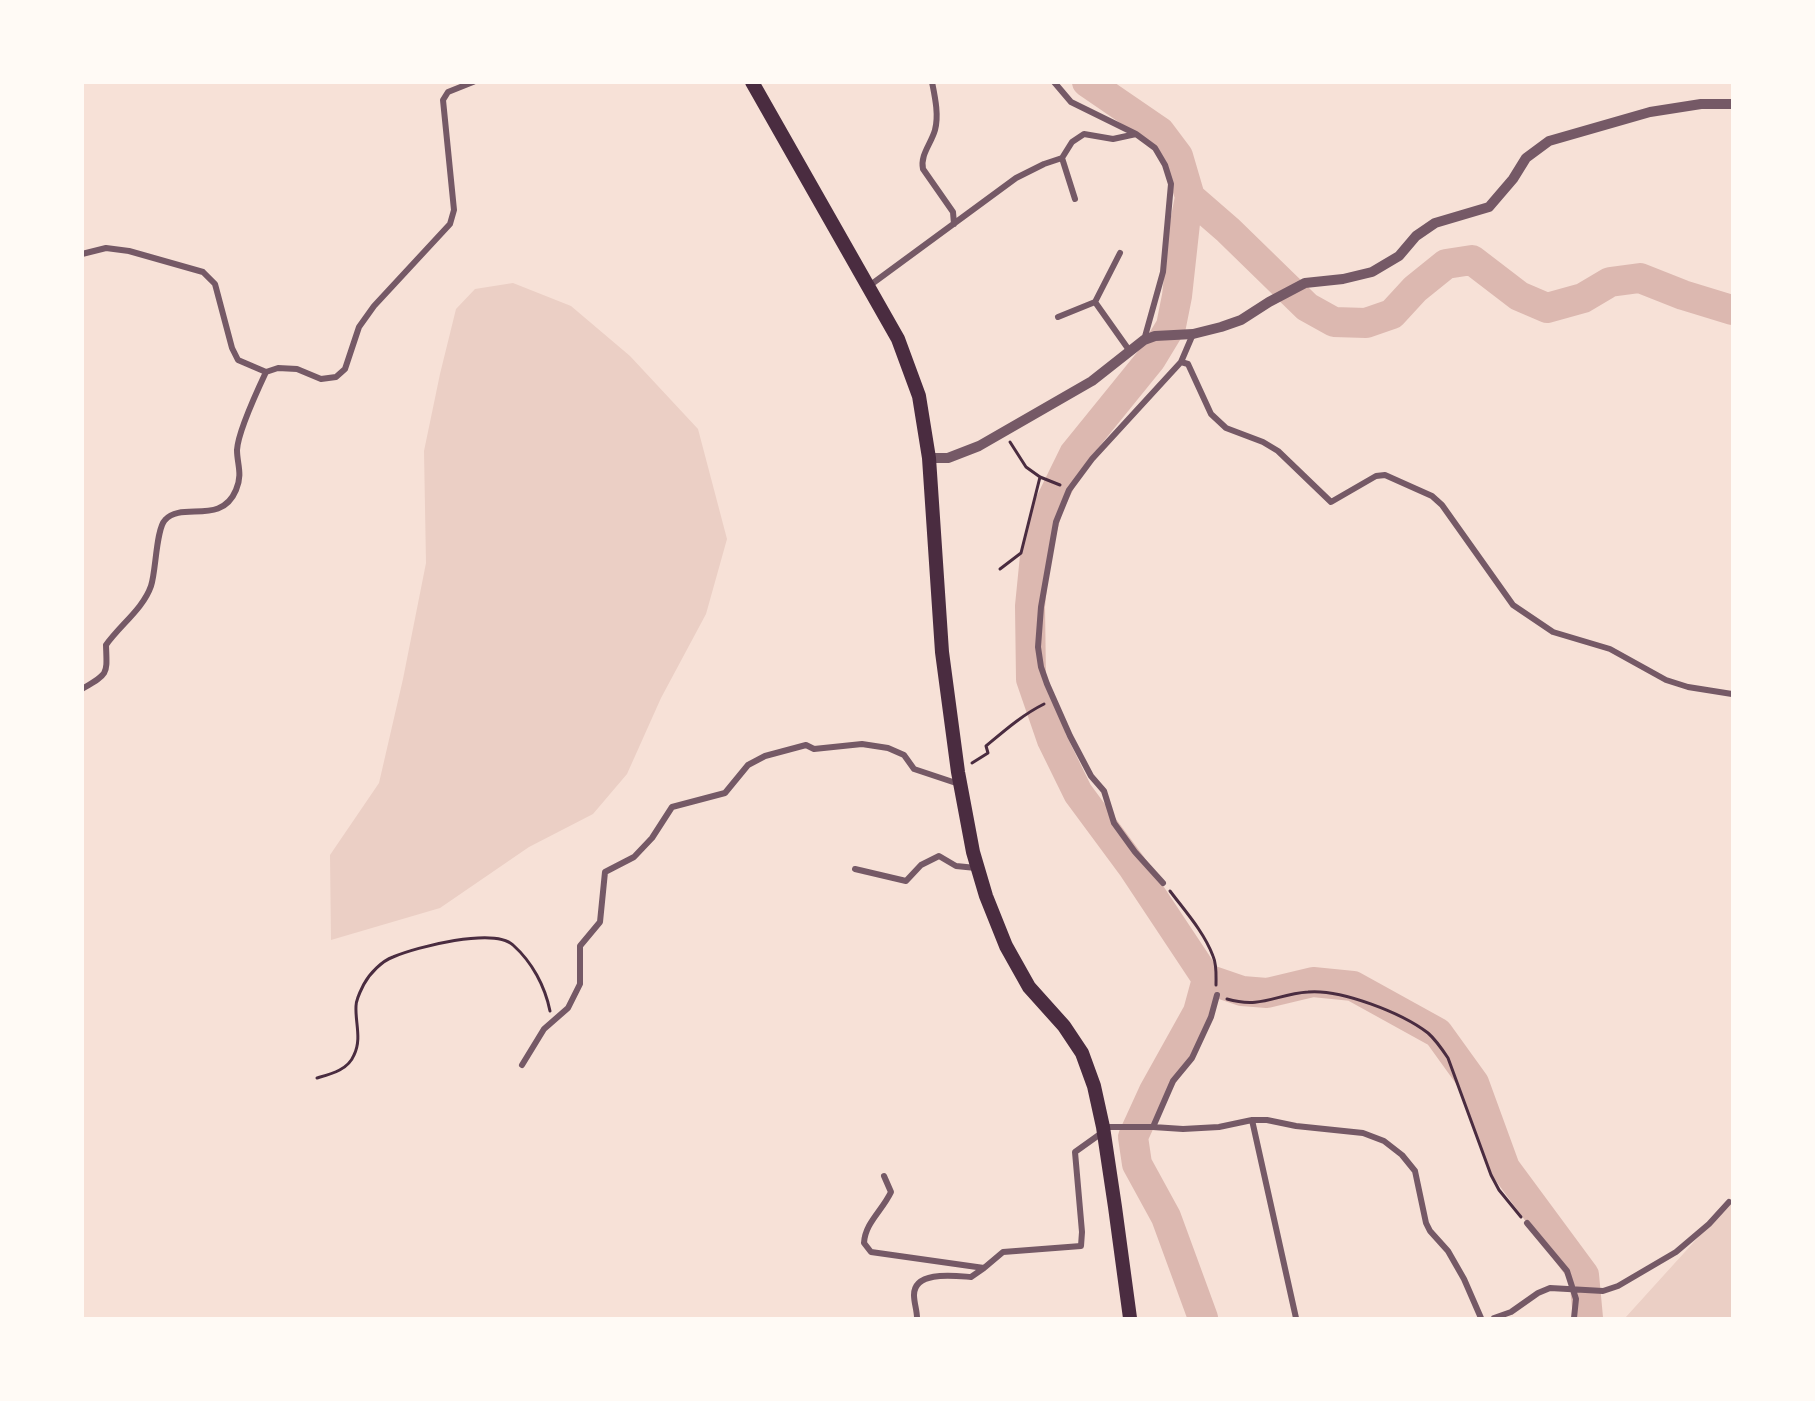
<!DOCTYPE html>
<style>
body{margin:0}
#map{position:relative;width:1815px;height:1401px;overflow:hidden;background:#f7e1d7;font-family:Lato,sans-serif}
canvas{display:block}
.frame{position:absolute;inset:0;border:84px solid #fffaf5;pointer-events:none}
</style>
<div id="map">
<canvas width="1815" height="1401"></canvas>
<div class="frame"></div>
</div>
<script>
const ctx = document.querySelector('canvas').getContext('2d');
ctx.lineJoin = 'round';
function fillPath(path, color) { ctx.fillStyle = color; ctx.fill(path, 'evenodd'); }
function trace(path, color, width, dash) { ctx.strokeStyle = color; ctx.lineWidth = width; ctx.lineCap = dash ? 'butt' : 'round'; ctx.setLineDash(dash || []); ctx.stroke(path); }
const green = new Path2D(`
 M 513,283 L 571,306 L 630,356 L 698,429 L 727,539 L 706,614 L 661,698 L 627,774 L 593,814 L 529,847 L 440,908 L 331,940 L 330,855 L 379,783 L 403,679 L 426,563 L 424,451 L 440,374 L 456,309 L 475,289 Z
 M 1732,1200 L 1732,1318 L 1625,1318 Z`);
const river = new Path2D(`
 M 1087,82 L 1160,132 L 1178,156 L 1190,197 L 1185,223 L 1177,296 L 1171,326 L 1151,359 L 1074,454 L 1048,507 L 1035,556 L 1030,606 L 1031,679 L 1052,740 L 1078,793 L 1132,866 L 1207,979 L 1242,991 L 1267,993 L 1313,982 L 1353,986 L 1438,1033 L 1474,1083 L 1505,1168 L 1584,1275 L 1588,1318
 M 1190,197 L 1228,230 L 1307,307 L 1334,322 L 1366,323 L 1392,314 L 1415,289 L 1446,264 L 1472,260 L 1519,296 L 1547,308 L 1583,298 L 1610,282 L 1640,278 L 1683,295 L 1732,310
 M 1203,1318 L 1166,1217 L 1137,1164 L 1133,1137 L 1154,1091 L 1198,1012 L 1207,979`);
const path = new Path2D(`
 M 1010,442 L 1026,467 L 1040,477 L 1060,485
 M 1000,569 L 1021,553 L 1040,477
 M 972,763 L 988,753 L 986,746 C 1004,731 1022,715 1044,704
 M 1170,891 C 1185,911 1204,932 1213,956 C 1217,965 1216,975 1216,985
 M 1227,999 C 1262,1009 1276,994 1308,992 C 1341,989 1402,1013 1428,1033 C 1436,1040 1442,1049 1448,1058 L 1491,1175 L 1499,1190 L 1521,1217
 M 317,1078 C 331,1074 348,1070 354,1055 C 362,1039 355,1022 356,1006 C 356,999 361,990 364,984 C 370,973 382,961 393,957 C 416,947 494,927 513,945 C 532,962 545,986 550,1011`);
const minor = new Path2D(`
 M 932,82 C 935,97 939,115 935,130 C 931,144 920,155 923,169 L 953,212 L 954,224
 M 1054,82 L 1071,102 L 1136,134 L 1155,148 L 1165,165 L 1171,184 L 1163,272 L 1144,340
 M 1062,158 L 1072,142 L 1084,134 L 1113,139 L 1136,134
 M 82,254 L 106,248 L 129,251 L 203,272 L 215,284 L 232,348 L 238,360 L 266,372
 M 869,286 L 1016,178 L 1044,164 L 1062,158 L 1075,199
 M 1095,302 L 1129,350
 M 1058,317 L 1095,302 L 1120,253
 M 1181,362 L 1193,334
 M 82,689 C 109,673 107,675 106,645 C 120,625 143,609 151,586 C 156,572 156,529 165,520 C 182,501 221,526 236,490 C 243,474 237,464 237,450 C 238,432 258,389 266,372 L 278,368 L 297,369 L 321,379 L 336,377 L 345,369 L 359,327 L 374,306 L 450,224 L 454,210 L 443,100 L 448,92 L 473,82
 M 855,869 L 906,881 L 921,865 L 939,856 L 956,866 L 976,868
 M 1163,883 L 1135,852 L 1114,823 L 1104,791 L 1091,776 L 1070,736 L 1047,684 L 1041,667 L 1038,647 L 1041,607 L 1056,522 L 1069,490 L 1092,459 L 1181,362 L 1188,364 L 1211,414 L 1226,428 L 1263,442 L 1278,451 L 1331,502 L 1376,476 L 1385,475 L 1432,496 L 1442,505 L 1513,605 L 1553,632 L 1610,649 L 1666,680 L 1688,687 L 1732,694
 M 522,1065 L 544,1029 L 568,1008 L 580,984 L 580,946 L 600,922 L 605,872 L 634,857 L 652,838 L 672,807 L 725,793 L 748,765 L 765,756 L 806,745 L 814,749 L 862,744 L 888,748 L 904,755 L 914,769 L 959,784
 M 1252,1120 L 1296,1318
 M 1104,1127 L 1153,1127 L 1183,1129 L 1219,1127 L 1252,1120 L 1267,1120 L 1296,1126 L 1363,1133 L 1384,1141 L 1402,1155 L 1415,1171 L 1426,1223 L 1430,1231 L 1448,1251 L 1464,1279 L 1481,1318
 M 1153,1127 L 1173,1081 L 1192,1058 L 1211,1017 L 1217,995
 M 884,1176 L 891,1192 C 882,1211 865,1223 864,1243 L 871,1252 L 984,1268 L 1003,1252 L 1081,1246 L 1082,1232 L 1075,1152 L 1103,1132
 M 1527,1223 L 1567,1271 L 1576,1299 L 1574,1318
 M 917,1318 C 917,1310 914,1303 914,1295 C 914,1270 956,1276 971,1277 L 984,1268
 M 1494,1318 L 1511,1312 L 1538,1293 L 1550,1288 L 1603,1291 L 1618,1286 L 1676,1252 L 1709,1224 L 1729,1202`);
const tertiary = new Path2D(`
 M 929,458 L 948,458 L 979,446 L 1092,381 L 1144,340 L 1155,336 L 1193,334 L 1221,327 L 1241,320 L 1269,302 L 1305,283 L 1343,279 L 1372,272 L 1399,256 L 1416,236 L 1435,223 L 1489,207 L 1513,179 L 1526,158 L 1549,141 L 1650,112 L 1701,104 L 1732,104`);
const primary = new Path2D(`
 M 752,82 L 898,339 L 919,396 L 929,458 L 942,652 L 958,772 L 973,852 L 986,896 L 1006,946 L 1029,987 L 1064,1026 L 1082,1053 L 1094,1086 L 1103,1127 L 1115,1207 L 1130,1318`);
fillPath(green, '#ebcfc5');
trace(river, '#dcb8b0', 30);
trace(path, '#4a2c40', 3);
trace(minor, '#755966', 6);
trace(tertiary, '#755966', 10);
trace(primary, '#4a2c40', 14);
</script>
